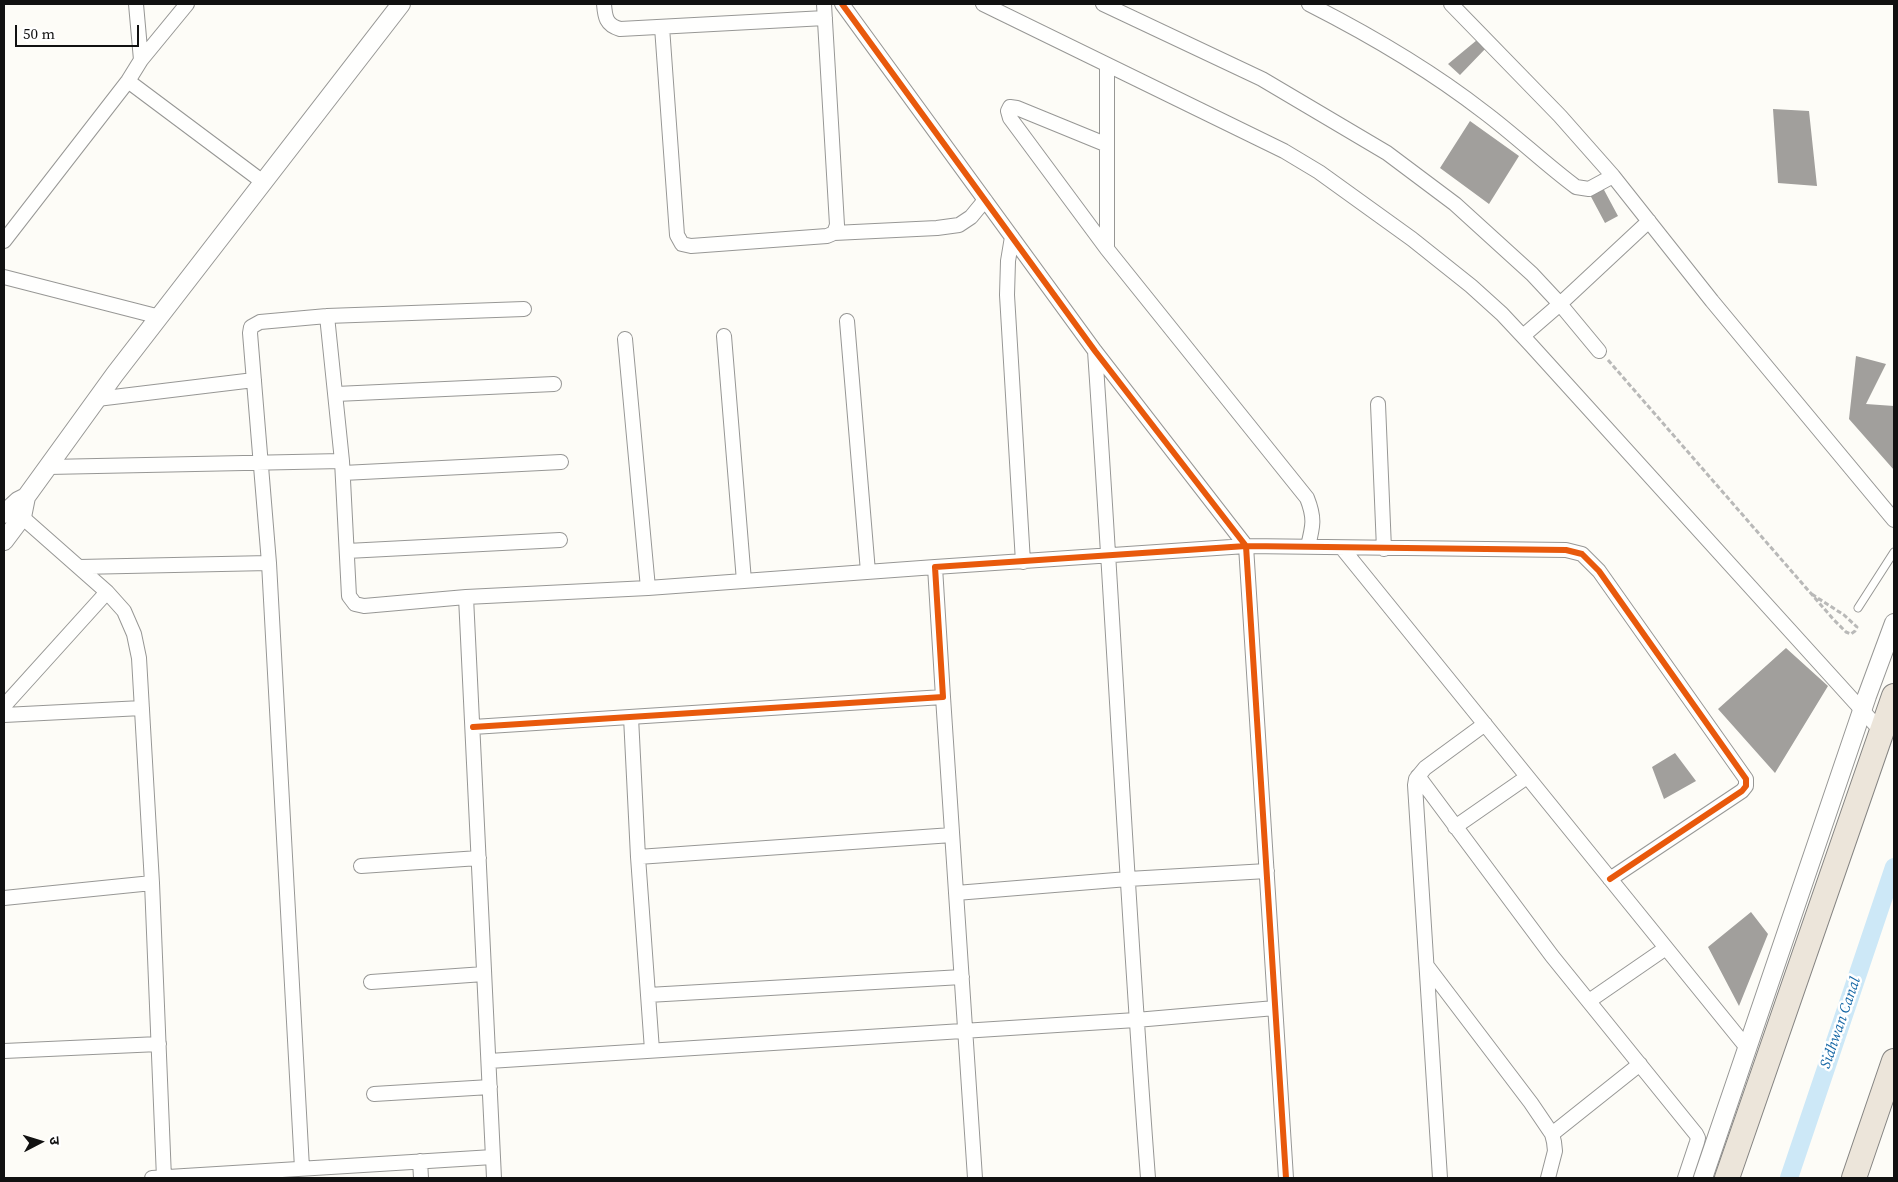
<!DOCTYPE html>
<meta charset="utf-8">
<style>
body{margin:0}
#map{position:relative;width:1898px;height:1182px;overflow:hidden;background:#fdfcf7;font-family:"Source Serif 4","Noto Sans Devanagari",serif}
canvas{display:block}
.frame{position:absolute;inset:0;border:5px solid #111;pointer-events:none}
.north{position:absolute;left:15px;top:1117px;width:50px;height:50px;-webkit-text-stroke:4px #fff;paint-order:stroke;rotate:85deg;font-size:14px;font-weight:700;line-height:20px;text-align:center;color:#111}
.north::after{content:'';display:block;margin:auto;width:18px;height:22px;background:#111;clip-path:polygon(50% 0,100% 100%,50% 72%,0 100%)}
.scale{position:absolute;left:15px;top:25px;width:124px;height:22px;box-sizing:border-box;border:2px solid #111;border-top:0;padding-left:6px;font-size:15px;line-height:18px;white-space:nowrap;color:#111;-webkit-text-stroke:4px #fff;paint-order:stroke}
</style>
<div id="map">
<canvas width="1898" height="1182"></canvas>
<div class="frame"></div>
<div class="north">उ</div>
<div class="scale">50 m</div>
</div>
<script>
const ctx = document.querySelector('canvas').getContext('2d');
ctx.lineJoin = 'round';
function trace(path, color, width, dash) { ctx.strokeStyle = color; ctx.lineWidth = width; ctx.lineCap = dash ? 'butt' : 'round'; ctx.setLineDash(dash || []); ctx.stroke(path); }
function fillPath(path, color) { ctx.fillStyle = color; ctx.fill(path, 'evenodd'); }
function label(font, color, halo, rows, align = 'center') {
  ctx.font = font + ' "Source Serif 4",serif'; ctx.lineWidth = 5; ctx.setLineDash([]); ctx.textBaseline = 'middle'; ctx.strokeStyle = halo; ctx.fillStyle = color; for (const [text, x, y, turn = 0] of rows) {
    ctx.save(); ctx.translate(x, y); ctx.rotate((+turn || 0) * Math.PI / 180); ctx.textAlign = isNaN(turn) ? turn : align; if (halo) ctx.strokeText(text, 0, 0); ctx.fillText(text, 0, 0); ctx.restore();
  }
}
const canal = new Path2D(`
 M 1789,1178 L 1894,867`);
const building = new Path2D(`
 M 1477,40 L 1487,47 L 1460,75 L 1448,64 Z
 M 1773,109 L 1809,111 L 1817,186 L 1778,183 Z
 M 1470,121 L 1519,156 L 1489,204 L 1440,168 Z
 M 1603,188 L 1618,216 L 1605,223 L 1589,193 Z
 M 1856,356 L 1886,364 L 1866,404 L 1894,406 L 1894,470 L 1849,419 Z
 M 1786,648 L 1828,686 L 1775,773 L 1718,709 Z
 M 1675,753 L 1696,781 L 1664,799 L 1652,767 Z
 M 1751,912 L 1768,934 L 1739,1006 L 1708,947 Z`);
const path = new Path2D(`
 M 1608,360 L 1834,620 L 1846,632 L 1851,634 L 1855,631 L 1857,627 L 1844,615 L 1810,593`);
const service = new Path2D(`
 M 1858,608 L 1894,552`);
const minor = new Path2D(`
 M 136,4 L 141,60
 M 604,4 C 605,17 606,25 620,29 L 825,18
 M 842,4 L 1095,351 L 1246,546 L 1286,1178
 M 983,4 L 1284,151 L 1319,172 L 1412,239 L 1471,286 L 1502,314 L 1531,345 L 1881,731
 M 1103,4 L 1262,79 L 1387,153 L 1455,204 L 1532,274 L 1560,304 L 1599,351
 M 1309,4 C 1370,35 1430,70 1484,112 C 1516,136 1545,164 1576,187 L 1589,189 L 1613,176
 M 1451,4 L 1560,116 L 1613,176 L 1712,301 L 1894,520
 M 662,27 L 677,235 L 682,244 L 691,246 L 827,236 L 834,233 L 837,225 L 824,4
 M 1107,65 L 1107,249
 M 128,81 L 263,182
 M 1105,144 L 1017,108 L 1010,107 L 1008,111 L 1010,118 L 1107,249 L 1307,498 C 1315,518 1313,526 1308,546
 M 834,233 L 937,228 L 959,225 L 971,217 L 985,200
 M 1012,237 L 1008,261 L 1007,295 L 1023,562
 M 4,241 L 128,81 L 141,60 L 187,4
 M 4,277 L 160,317
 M 327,316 L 342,461 L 349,596 L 355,604 L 364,606 L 466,597 L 494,1178
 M 847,321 L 868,572
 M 724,336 L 744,581
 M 1523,336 L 1560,304 L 1649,221
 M 625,339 L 648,588
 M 1095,351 C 1114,627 1127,903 1148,1178
 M 336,394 L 554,384
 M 97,399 L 254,380
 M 1378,404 L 1384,549
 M 48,467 L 342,461
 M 343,473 L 561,462
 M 22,517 L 107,592 L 124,611 L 134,634 L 139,658 L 152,883 L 164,1178
 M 1342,548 L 1748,1049
 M 347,551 L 560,540
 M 79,567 L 269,563
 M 466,597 L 648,588 L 935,567
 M 943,697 L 975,1178
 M 4,706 L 107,592
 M 4,715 L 142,708
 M 631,717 L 638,857 L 652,1050
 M 473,727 L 943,697 L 935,567 L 1246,546 L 1566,550 L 1582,554 L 1599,571 L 1746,779 L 1746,786 L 1742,791 L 1610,879
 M 1418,776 L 1552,956 L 1696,1134 L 1698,1138 L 1697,1142 L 1685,1178
 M 1455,827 L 1527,777
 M 638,857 L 952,835
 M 361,866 L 479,858
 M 956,893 L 1128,879 L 1267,871
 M 4,898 L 152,883
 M 1427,966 L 1531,1103 L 1552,1134 L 1554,1142 L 1555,1151 L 1548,1178
 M 371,982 L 484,974
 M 648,995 L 962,977
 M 1589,1001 L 1666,948
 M 4,1051 L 159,1044
 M 489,1061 L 1136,1020 L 1275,1008
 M 374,1094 L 490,1087
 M 1552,1134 L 1640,1064
 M 420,1161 L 421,1178
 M 302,1168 L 269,563 L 250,333 L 251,327 L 260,322 L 327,316 L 524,309
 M 152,1178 L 493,1157
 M 1440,1178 L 1415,785 L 1416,779 L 1425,768 L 1485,724`);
const tertiary = new Path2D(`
 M 4,514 L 18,501 L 26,497
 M 4,541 L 22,517 L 26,497 L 115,374 L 401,4
 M 1703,1178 L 1867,696 L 1894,623`);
const trunk = new Path2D(`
 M 1727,1178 L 1894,696
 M 1854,1178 L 1894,1061`);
const cycleway = new Path2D(`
 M 842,4 L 1095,351 L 1246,546 L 1286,1178
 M 473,727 L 943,697 L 935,567 L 1246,546 L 1566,550 L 1582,554 L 1599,571 L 1746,779 L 1746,786 L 1742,791 L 1610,879`);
const waterNames = [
 ["Sidhwan Canal",1841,1023,-71]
];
trace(canal, '#cde8f7', 18);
fillPath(building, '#a19f9c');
trace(service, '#979795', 9);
trace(minor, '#979795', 16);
trace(tertiary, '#979795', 20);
trace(trunk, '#858482', 26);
trace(path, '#b9b9b8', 3, [5, 2.5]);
trace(service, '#fffffe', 7);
trace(minor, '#fffffe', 14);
trace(tertiary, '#fffffe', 18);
trace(trunk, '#ece5da', 24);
trace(cycleway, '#e8590c', 6);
label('italic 15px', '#1768a6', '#fff', waterNames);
</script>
